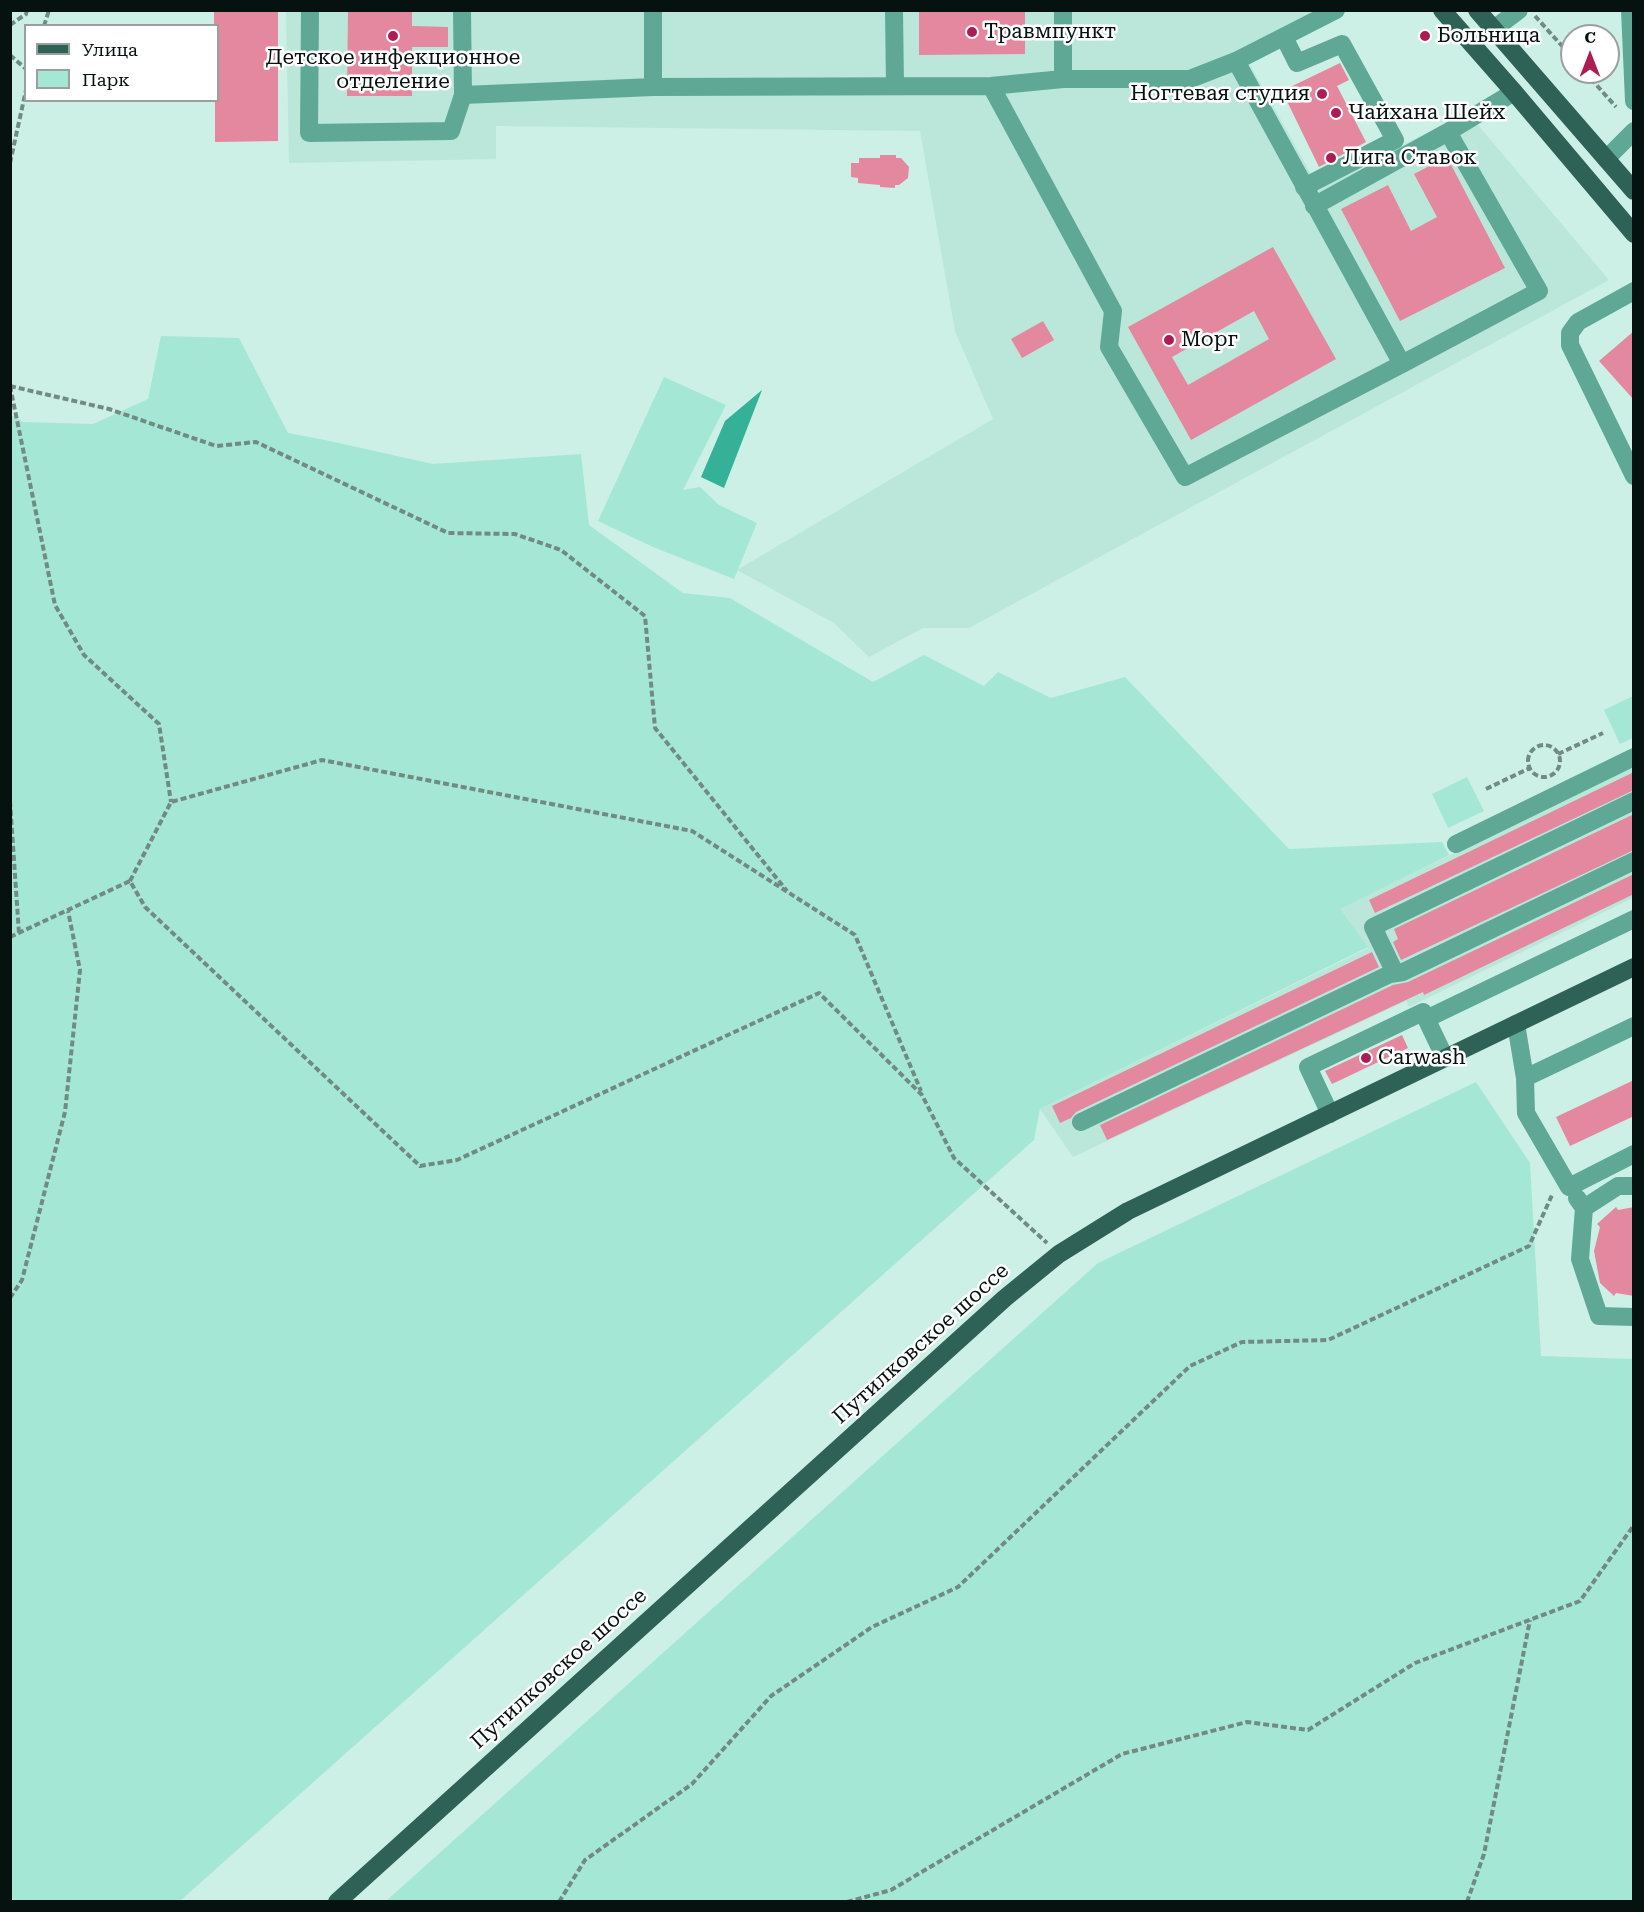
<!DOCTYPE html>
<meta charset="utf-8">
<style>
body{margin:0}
#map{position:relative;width:1644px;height:1912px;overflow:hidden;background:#ccf0e5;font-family:"Roboto Serif",serif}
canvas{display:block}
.frame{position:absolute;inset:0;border:12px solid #06120f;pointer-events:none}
.legend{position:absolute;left:24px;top:24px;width:195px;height:78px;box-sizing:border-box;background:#fff;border:2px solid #9ba09f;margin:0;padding:8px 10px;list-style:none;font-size:18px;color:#06120f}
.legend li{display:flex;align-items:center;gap:12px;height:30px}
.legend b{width:30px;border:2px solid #9ba09f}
.north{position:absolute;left:1560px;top:24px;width:60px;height:60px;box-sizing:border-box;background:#fff;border:2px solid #9ba09f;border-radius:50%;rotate:0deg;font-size:16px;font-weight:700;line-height:24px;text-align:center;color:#06120f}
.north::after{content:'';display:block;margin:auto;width:21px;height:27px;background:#ad1d54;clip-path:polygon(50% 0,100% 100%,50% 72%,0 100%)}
</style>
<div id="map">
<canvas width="1644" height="1912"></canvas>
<div class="frame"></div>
<ul class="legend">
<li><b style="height:8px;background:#2f6256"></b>Улица</li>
<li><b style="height:16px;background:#a5e7d5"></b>Парк</li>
</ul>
<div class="north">С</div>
</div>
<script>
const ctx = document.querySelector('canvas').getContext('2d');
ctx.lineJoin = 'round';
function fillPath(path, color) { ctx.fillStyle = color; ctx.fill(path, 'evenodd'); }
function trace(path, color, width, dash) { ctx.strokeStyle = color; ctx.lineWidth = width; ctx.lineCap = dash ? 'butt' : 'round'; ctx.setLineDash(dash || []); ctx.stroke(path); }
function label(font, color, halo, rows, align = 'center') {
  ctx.font = font + ' "Roboto Serif",serif'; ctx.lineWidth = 5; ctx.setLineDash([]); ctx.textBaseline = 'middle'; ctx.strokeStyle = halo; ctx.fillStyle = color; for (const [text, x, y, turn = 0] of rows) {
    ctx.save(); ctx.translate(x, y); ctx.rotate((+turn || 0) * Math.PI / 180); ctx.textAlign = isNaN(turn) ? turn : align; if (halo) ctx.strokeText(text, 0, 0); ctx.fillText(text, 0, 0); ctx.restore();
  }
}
const built = new Path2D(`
 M 286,11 L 1330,11 L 1249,63 L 1319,188 L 1467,112 L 1609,280 L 969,628 L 923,628 L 869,657 L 834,623 L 737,570 L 993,419 L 955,331 L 920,131 L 496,126 L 496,159 L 289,163 Z
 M 1633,766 L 1633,898 L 1409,1007 L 1406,1001 L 1073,1157 L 1040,1109 L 1368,948 L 1339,909 Z`);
const green = new Path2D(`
 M 161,336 L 239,338 L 288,433 L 325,440 L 433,464 L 581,454 L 589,525 L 683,593 L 730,598 L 873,682 L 924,655 L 984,686 L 998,672 L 1051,698 L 1125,677 L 1289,849 L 1442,842 L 1449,855 L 1340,909 L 1368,947 L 1040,1109 L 1034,1140 L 180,1901 L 11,1901 L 11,415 L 23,422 L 93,424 L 148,399 Z
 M 664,377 L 726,405 L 683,490 L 700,487 L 719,505 L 757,523 L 734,579 L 653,547 L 598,521 Z
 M 1633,696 L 1633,738 L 1620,744 L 1604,710 Z
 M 1467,777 L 1484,811 L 1448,828 L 1432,794 Z
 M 1476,1082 L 1530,1163 L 1541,1356 L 1633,1359 L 1633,1901 L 386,1901 L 1098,1263 Z`);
const water = new Path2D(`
 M 762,390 L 724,488 L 701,477 L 725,421 Z`);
const building = new Path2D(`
 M 214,10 L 278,10 L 278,141 L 215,142 L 215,100 L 218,100 L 218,26 L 214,26 Z
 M 348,10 L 412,10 L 412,26 L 448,27 L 448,47 L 412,47 L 412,96 L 347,96 Z
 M 919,10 L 1025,10 L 1025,54 L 919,55 Z
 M 1340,63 L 1349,80 L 1337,86 L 1366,142 L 1319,167 L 1282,91 Z
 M 880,155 L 896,155 L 896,158 L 901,158 L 909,167 L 908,178 L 899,185 L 895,185 L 895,188 L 880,187 L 880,185 L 858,183 L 858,178 L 851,177 L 851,163 L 859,163 L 859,158 L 880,158 Z
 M 1447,157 L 1505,268 L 1400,321 L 1341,209 L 1388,185 L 1411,231 L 1437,217 L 1414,174 Z
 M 1273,247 L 1336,359 L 1191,440 L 1128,327 ZM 1254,311 L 1269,339 L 1188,385 L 1172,357 Z
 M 1043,321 L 1054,340 L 1022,358 L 1011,339 Z
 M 1634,331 L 1634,400 L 1599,361 Z
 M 1634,772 L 1634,790 L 1375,913 L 1369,900 Z
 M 1634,814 L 1634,850 L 1401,960 L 1393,942 L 1398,939 L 1394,929 Z
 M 1634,874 L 1634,894 L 1424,995 L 1423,992 L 1107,1140 L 1100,1125 L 1393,985 L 1408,982 Z
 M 1372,952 L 1379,967 L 1076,1112 L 1071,1118 L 1060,1123 L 1052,1106 Z
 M 1402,1035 L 1408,1048 L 1332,1084 L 1325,1071 Z
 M 1634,1080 L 1634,1116 L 1570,1146 L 1556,1117 Z
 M 1616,1207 L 1618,1210 L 1634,1207 L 1634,1296 L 1616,1293 L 1614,1296 L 1600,1283 L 1594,1251 L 1600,1227 L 1597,1224 Z`);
const path = new Path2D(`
 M 1535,16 L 1572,57
 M 10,25 L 26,14 L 27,10
 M 44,26 L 49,10
 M 10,55 L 26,69
 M 1585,72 L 1616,107
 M 10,163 L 26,90
 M 10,386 L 109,409 L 216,446 L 256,442 L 448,533 L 515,534 L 561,550 L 645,616 L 655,728 L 787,891
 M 10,386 L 55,605 L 84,655 L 159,724 L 171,802
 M1528 761a16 16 0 1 1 32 0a16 16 0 1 1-32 0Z
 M 1558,754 L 1603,733
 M 1486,789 L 1530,768
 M 10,801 L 19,934
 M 130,881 L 171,802 L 322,760 L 692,831 L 855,935 L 921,1091
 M 10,937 L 130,881 L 145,907 L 420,1166 L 457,1160 L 819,993 L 922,1095 L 954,1158 L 1047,1243
 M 10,1298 L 22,1280 L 65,1112 L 80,970 L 68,911
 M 559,1902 L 585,1860 L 692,1784 L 771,1696 L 872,1627 L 958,1587 L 1190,1366 L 1242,1342 L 1328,1340 L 1529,1246 L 1552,1195 L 1554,1194
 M 847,1902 L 891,1890 L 1122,1754 L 1247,1722 L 1308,1730 L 1415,1663 L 1580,1601 L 1634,1525
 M 1467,1902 L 1484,1854 L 1530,1620`);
const minor = new Path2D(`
 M 310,10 L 309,133 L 451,131 L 463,95
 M 462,10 L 463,95 L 653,87 L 991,86 L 1063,79
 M 653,10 L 653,87
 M 894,10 L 895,86
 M 1063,10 L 1063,79 L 1190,79 L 1236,61 L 1336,10
 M 1630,10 L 1634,101
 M 1494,29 L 1519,10
 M 1284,37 L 1297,63 L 1342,44 L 1395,140 L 1304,187
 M 991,86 L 1113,311 L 1109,347 L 1185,477 L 1402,364 L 1236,61
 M 1606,159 L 1634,131
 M 1314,206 L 1448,132
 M 1634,291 L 1578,322 L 1570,333 L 1570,345 L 1634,476
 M 1402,364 L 1539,291 L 1448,132 L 1514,92
 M 1456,844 L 1634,757
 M 1395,973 L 1373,927 L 1634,801
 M 1426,1019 L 1634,919
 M 1516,1024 L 1525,1078 L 1526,1113 L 1569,1187 L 1634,1154
 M 1525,1078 L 1634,1026
 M 1330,1114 L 1308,1067 L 1423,1012 L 1445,1058
 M 1081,1122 L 1390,974 L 1403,972 L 1634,861
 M 1577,1198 L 1584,1208 L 1618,1186 L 1634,1186
 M 1584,1208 L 1580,1259 L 1599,1316 L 1634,1317`);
const major = new Path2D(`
 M 1442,10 L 1514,92 L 1634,234
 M 1477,10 L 1634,191
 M 337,1902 L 1005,1298 L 1059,1254 L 1128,1211 L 1634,967`);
const markers = [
 [972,32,6,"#ad1d54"],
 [393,36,6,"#ad1d54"],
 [1425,36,6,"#ad1d54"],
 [1322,94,6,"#ad1d54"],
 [1336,113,6,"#ad1d54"],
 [1331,158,6,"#ad1d54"],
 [1169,340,6,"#ad1d54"],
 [1366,1058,6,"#ad1d54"]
];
const poiNames = [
 ["Травмпункт",984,32],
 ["Больница",1437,36],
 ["Детское инфекционное",393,58,"center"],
 ["отделение",393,82,"center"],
 ["Ногтевая студия",1310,94,"right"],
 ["Чайхана Шейх",1348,113],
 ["Лига Ставок",1343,158],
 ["Морг",1181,340],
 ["Carwash",1378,1058]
];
const streetNames = [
 ["Путилковское шоссе",921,1344,-42],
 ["Путилковское шоссе",559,1669,-42]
];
fillPath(built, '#bae7da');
fillPath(green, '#a5e7d5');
fillPath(water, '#34b197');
fillPath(building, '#e3889e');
trace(path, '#718a82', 4, [6, 3]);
trace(minor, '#5fa896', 18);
trace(major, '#2f6256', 18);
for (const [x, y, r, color] of markers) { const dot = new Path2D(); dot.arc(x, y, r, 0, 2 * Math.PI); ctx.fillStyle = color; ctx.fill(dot); trace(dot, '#fff', 2); }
label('21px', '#06120f', '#fff', poiNames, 'left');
label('21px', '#06120f', '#fff', streetNames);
</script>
